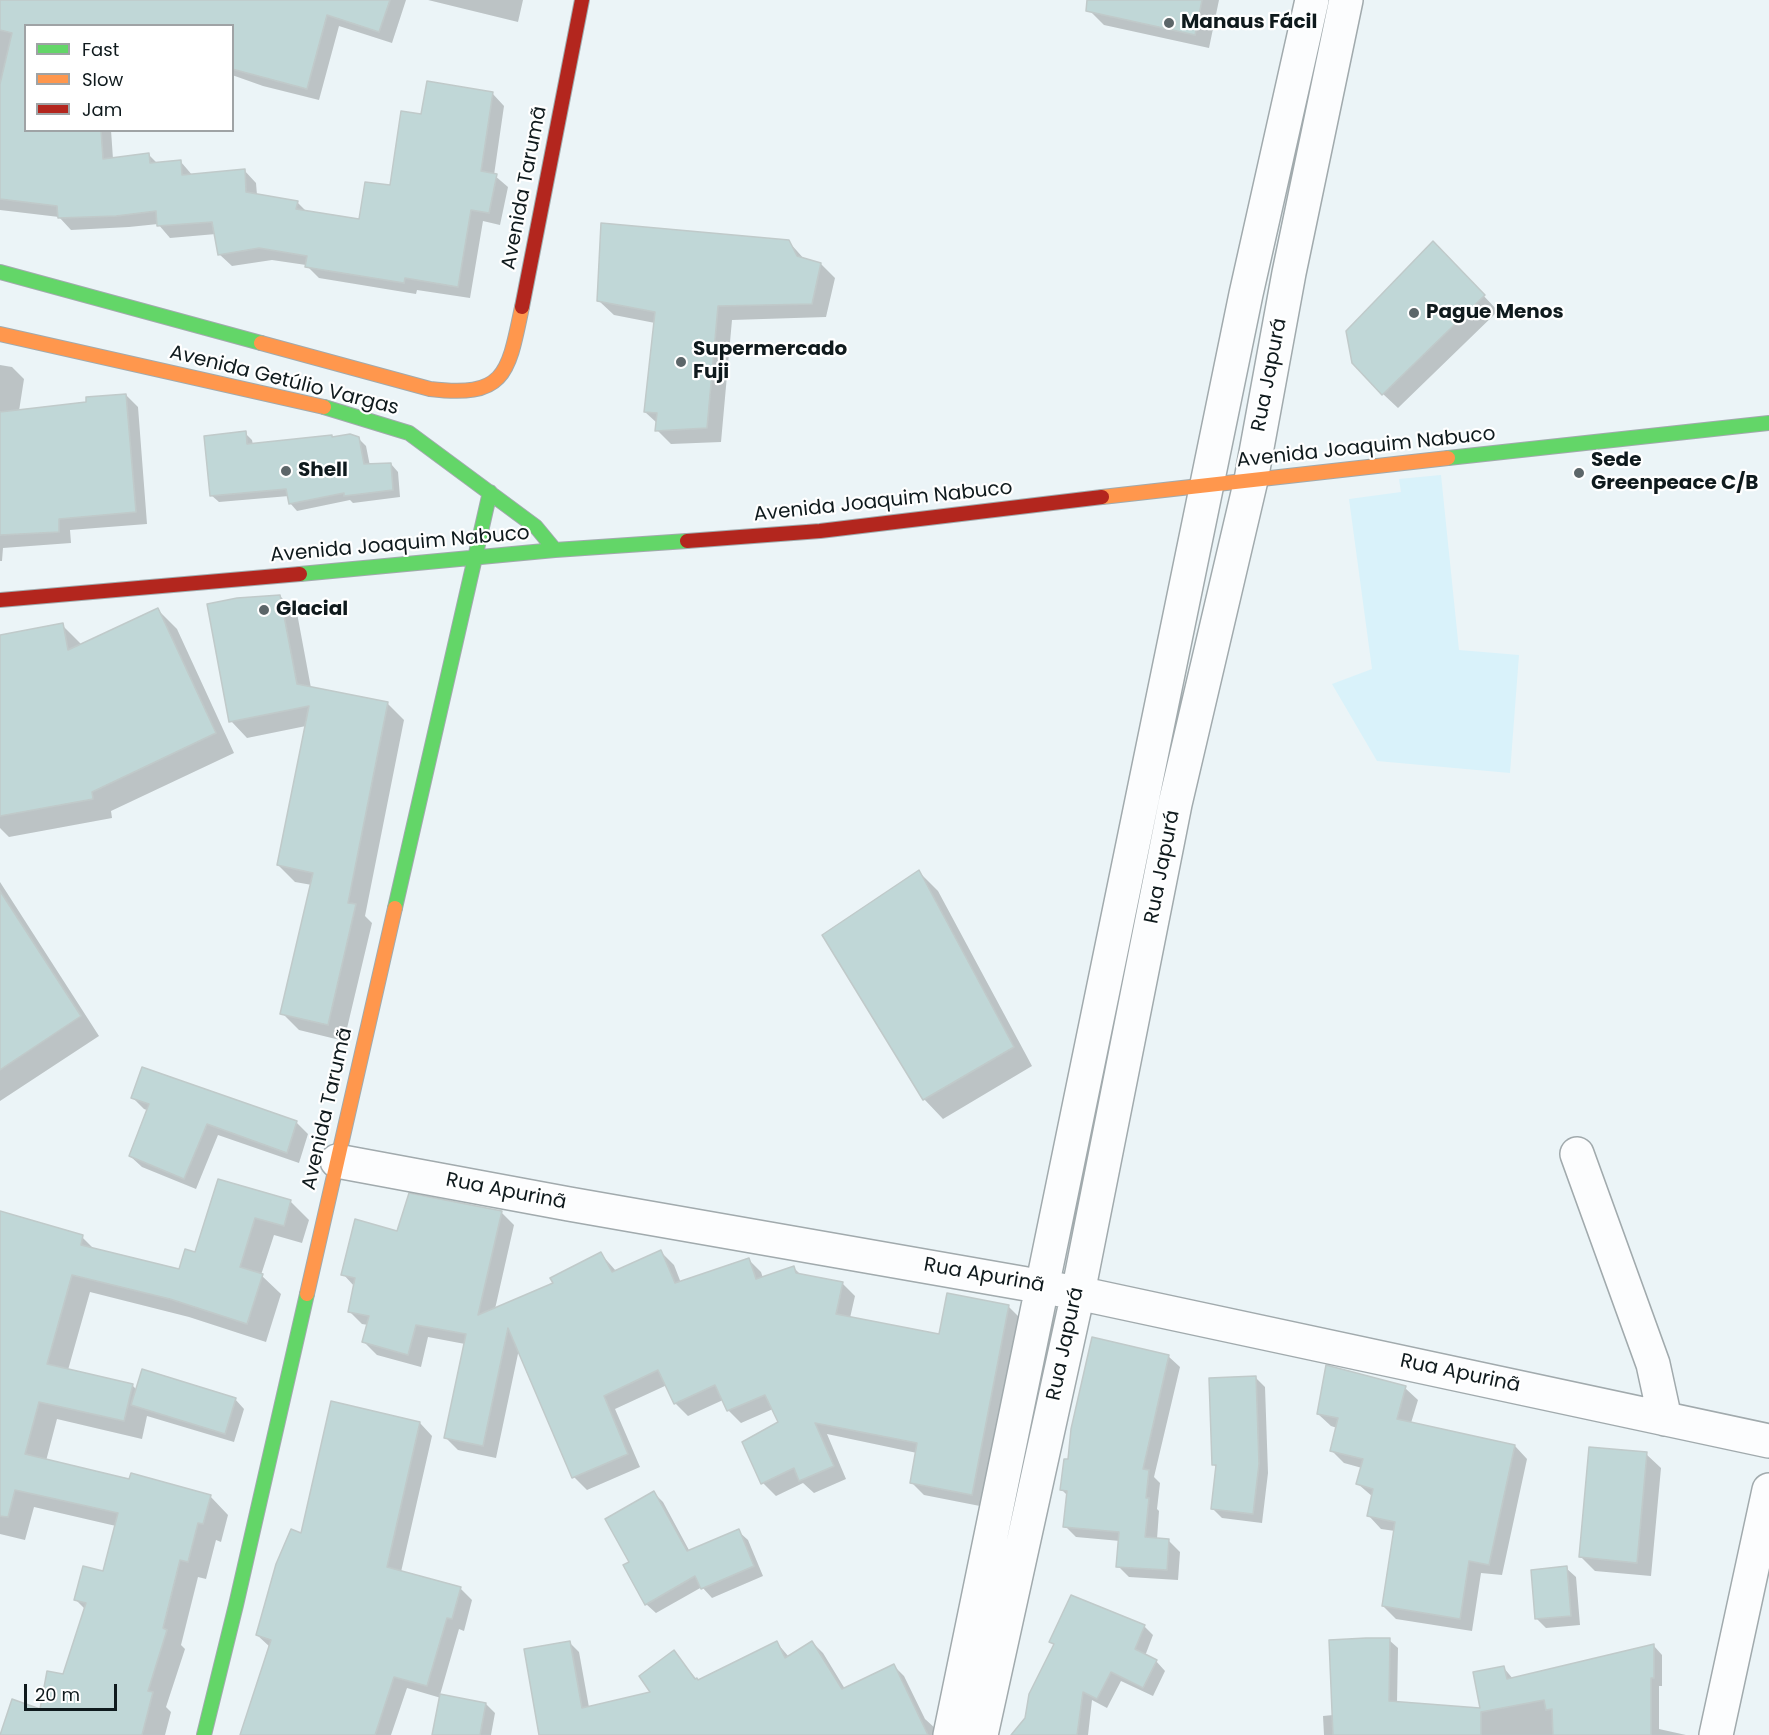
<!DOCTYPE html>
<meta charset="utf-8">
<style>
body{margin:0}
#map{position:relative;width:1769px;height:1735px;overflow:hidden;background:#ebf4f7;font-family:Poppins,sans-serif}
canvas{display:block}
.legend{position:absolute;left:24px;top:24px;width:210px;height:108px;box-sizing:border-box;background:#fff;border:2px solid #9fa3a5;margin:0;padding:8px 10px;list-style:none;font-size:18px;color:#0f1a1d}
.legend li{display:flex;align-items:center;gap:12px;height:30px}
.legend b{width:30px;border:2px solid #9fa3a5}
.scale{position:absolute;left:24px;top:1684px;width:93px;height:27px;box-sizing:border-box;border:3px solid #0f1a1d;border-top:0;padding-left:8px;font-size:18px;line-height:21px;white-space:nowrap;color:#0f1a1d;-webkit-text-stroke:4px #fff;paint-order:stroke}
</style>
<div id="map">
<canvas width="1769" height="1735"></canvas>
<ul class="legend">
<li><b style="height:8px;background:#63d668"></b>Fast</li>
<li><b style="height:8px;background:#ff974d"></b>Slow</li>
<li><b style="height:8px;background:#b3261e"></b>Jam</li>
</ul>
<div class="scale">20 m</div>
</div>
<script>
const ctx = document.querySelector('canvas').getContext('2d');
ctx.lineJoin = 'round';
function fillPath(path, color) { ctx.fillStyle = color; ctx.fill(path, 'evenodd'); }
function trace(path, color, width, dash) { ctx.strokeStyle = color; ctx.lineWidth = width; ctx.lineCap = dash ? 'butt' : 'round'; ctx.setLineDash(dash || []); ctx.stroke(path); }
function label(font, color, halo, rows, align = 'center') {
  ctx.font = font + ' Poppins,sans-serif'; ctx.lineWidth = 4.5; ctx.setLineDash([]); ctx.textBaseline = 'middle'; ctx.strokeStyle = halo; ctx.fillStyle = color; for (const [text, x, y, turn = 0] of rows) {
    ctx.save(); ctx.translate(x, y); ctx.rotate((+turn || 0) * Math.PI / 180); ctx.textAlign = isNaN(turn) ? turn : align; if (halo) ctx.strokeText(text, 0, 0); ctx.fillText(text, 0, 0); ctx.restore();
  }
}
const built = new Path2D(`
 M 1441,475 L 1459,650 L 1519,655 L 1510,773 L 1377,761 L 1332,684 L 1372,669 L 1349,499 L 1401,492 L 1399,479 Z`);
const shadow = new Path2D(`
 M 0,0 L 406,0 L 392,43 L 339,26 L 319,100 L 263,86 L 232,75 L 232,26 L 26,26 L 26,130 L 111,130 L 113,159 L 148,154 L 158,164 L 181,162 L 193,176 L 244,170 L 256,183 L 257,195 L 297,202 L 307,212 L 360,221 L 391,187 L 423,115 L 492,93 L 504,106 L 494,175 L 508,187 L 500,225 L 483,221 L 470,298 L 417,290 L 416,294 L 319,278 L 306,265 L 272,260 L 232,266 L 219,254 L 216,234 L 170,238 L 158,224 L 129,227 L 71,230 L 59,217 L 0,210 Z
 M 428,0 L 523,0 L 518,22 Z
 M 1092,0 L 1219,0 L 1209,48 L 1104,25 L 1090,11 Z
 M 789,242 L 805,260 L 821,264 L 835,278 L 826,317 L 732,320 L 721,442 L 671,444 L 657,430 L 657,423 L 645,412 L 655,323 L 614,315 L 599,301 Z
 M 1447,257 L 1498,311 L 1398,408 L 1383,394 Z
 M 0,365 L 12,367 L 24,379 L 19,411 L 88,403 L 126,395 L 138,407 L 147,524 L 70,530 L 71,543 L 3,548 L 2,561 L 0,561 Z
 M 245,433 L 252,440 L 253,445 L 358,438 L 366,446 L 370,466 L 391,464 L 398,472 L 400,497 L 353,503 L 350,500 L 297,511 L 290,503 L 289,496 L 219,502 L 211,495 Z
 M 280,596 L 297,613 L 311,688 L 387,703 L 404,720 L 365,916 L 372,923 L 344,1041 L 299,1030 L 282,1013 L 312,885 L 295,882 L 278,865 L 306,726 L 247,738 L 231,721 Z
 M 157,609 L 177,629 L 234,753 L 111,811 L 112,818 L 9,837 L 0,828 L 0,636 L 62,625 L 82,645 Z
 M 919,872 L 938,891 L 1032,1066 L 943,1119 L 924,1099 L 824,935 Z
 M 0,882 L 99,1036 L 0,1101 Z
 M 143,1069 L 297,1123 L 308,1134 L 299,1163 L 218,1135 L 196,1189 L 142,1167 L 130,1156 L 149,1111 L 144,1109 L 133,1098 Z
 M 219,1181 L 291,1202 L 309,1220 L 302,1243 L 274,1235 L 261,1275 L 281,1294 L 266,1342 L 189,1317 L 90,1292 L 68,1370 L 132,1385 L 137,1390 L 235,1399 L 244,1409 L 234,1442 L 147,1416 L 142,1439 L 57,1419 L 46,1461 L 210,1496 L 228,1515 L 221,1542 L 216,1540 L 206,1579 L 198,1577 L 181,1645 L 185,1649 L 166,1707 L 171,1712 L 165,1735 L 0,1735 L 41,1711 L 64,1676 L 85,1609 L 76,1600 L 104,1573 L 116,1526 L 34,1507 L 25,1540 L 0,1534 L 0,1213 L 82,1237 L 95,1250 L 180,1271 L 196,1254 Z
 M 501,1212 L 514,1225 L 495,1309 L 555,1284 L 601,1254 L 616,1271 L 661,1252 L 674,1265 L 681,1283 L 748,1259 L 761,1272 L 763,1278 L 794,1268 L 801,1275 L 842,1283 L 855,1296 L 850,1318 L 940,1336 L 1008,1306 L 1021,1319 L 985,1507 L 924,1495 L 911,1482 L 917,1453 L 827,1434 L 846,1479 L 814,1493 L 803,1483 L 776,1496 L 763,1483 L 780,1423 L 773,1409 L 741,1423 L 728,1410 L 723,1400 L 688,1416 L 675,1403 L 667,1385 L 615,1409 L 640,1467 L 587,1490 L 574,1477 L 519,1349 L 496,1458 L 458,1450 L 445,1437 L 465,1344 L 428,1337 L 421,1367 L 377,1355 L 364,1342 L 368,1325 L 362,1324 L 349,1311 L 354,1286 L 343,1274 L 398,1233 Z
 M 1168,1356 L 1180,1367 L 1154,1477 L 1160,1483 L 1157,1509 L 1159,1511 L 1157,1539 L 1168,1540 L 1180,1552 L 1178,1580 L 1129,1577 L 1118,1566 L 1120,1541 L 1076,1537 L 1065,1526 L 1068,1496 L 1062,1490 L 1069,1461 Z
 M 1256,1378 L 1265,1387 L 1268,1473 L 1262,1523 L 1222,1518 L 1212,1508 L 1217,1468 L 1213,1464 Z
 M 1405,1388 L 1418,1400 L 1411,1423 L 1515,1446 L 1527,1459 L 1502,1575 L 1481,1573 L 1472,1631 L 1396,1619 L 1383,1606 L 1395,1531 L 1381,1529 L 1369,1516 L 1373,1497 L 1358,1484 L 1362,1468 L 1344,1463 L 1331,1450 L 1337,1428 L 1331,1426 L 1318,1414 Z
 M 420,1423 L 432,1436 L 401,1572 L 460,1588 L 472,1600 L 464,1631 L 459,1629 L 440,1695 L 486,1704 L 495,1713 L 491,1735 L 434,1735 L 441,1698 L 407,1688 L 391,1735 L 241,1735 L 270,1647 L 257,1635 L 302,1535 Z
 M 1646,1454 L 1661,1468 L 1651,1576 L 1595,1571 L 1581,1557 Z
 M 654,1493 L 663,1502 L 690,1552 L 738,1531 L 748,1540 L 763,1576 L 712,1598 L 702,1587 L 656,1613 L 646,1604 L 631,1562 Z
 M 1566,1568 L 1576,1577 L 1580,1625 L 1546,1628 L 1536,1618 Z
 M 1144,1626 L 1153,1635 L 1145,1656 L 1156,1661 L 1165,1671 L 1153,1696 L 1121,1681 L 1107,1708 L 1092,1700 L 1088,1735 L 1013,1735 L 1027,1718 L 1055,1645 L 1051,1641 Z
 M 1389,1640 L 1398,1648 L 1397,1703 L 1482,1710 L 1504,1668 L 1513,1679 L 1654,1646 L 1662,1655 L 1662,1686 L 1659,1686 L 1659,1729 L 1686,1735 L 1324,1735 L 1323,1716 L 1333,1715 Z
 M 569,1642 L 579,1652 L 594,1735 L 541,1735 Z
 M 812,1642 L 823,1653 L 845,1689 L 894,1666 L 904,1676 L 925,1719 L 936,1729 L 940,1735 L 599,1735 L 652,1693 L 674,1652 L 698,1681 L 777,1643 L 789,1657 Z`);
const building = new Path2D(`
 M 0,0 L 390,0 L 379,32 L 327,15 L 307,89 L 232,69 L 232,26 L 26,26 L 26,130 L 101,130 L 103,159 L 149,153 L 150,163 L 181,160 L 182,175 L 245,169 L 246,192 L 298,201 L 296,209 L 359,219 L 365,182 L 390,185 L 401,111 L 421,114 L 427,81 L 493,92 L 481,171 L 497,174 L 489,213 L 471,210 L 458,287 L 405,278 L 404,283 L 305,267 L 307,256 L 259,248 L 218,255 L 212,222 L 157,226 L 156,211 L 116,216 L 58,218 L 57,206 L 0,199 L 0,84 L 12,33 L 0,30 Z
 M 1087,0 L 1202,0 L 1195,35 L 1086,11 Z
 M 601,223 L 789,240 L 797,256 L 821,263 L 812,304 L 718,306 L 707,428 L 655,431 L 657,413 L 644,412 L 655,312 L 597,301 Z
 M 1433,241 L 1485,295 L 1382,395 L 1352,363 L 1346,331 Z
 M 126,394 L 136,512 L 59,519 L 59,532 L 0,535 L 0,412 L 86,402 L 86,397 Z
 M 246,431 L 247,444 L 332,435 L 332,437 L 350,434 L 359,437 L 364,464 L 391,463 L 393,490 L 344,496 L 344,493 L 289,504 L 286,489 L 210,496 L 204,436 Z
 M 280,595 L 297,684 L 388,702 L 348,903 L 356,904 L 328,1025 L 280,1014 L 313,873 L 277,865 L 309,706 L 229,722 L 207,604 L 237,598 Z
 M 158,608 L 216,733 L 92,792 L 93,799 L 0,816 L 0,635 L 63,623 L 68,650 Z
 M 919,870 L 1014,1047 L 923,1100 L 822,935 Z
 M 0,891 L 81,1016 L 0,1070 Z
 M 142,1067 L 297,1121 L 287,1153 L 207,1124 L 184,1179 L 129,1156 L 149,1104 L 131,1098 Z
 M 218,1179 L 291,1200 L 284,1226 L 255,1218 L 240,1267 L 263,1274 L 247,1324 L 170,1299 L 72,1275 L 47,1364 L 133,1384 L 124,1421 L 39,1402 L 25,1454 L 129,1479 L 131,1473 L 211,1495 L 203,1524 L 198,1523 L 188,1562 L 180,1560 L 163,1628 L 167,1630 L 148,1691 L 153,1692 L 142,1735 L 0,1735 L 12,1699 L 40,1709 L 47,1671 L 63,1674 L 86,1603 L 74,1600 L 83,1566 L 103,1571 L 118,1513 L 15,1490 L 8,1517 L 0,1516 L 0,1211 L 83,1235 L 81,1245 L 179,1269 L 185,1249 L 195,1252 Z
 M 409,1193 L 502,1211 L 478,1315 L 553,1283 L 550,1278 L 601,1252 L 612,1272 L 661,1250 L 675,1283 L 749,1258 L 756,1279 L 794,1266 L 796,1273 L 843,1282 L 836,1314 L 939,1334 L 947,1293 L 1009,1305 L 972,1495 L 910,1483 L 917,1443 L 815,1423 L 834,1466 L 799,1481 L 794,1468 L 761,1484 L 742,1442 L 778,1422 L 765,1395 L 727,1411 L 715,1385 L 674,1404 L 658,1370 L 604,1396 L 628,1454 L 572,1478 L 508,1328 L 483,1446 L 444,1438 L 466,1334 L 416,1325 L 408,1355 L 362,1342 L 369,1316 L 348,1312 L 355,1278 L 341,1275 L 355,1219 L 397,1231 Z
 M 1092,1337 L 1169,1355 L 1143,1469 L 1149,1470 L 1146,1498 L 1149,1498 L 1145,1537 L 1169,1539 L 1167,1570 L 1116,1567 L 1119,1532 L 1063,1527 L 1067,1491 L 1060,1490 L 1064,1459 L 1068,1459 L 1071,1429 Z
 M 1326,1365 L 1406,1386 L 1397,1419 L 1515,1445 L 1489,1565 L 1469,1561 L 1460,1619 L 1382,1606 L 1395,1522 L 1367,1516 L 1373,1489 L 1356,1484 L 1363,1459 L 1330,1451 L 1338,1418 L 1317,1414 Z
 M 142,1369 L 236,1398 L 225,1434 L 131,1405 Z
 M 1256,1376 L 1259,1464 L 1253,1514 L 1211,1509 L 1216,1465 L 1212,1465 L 1209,1378 Z
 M 331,1401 L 420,1422 L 387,1567 L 461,1587 L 452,1619 L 447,1618 L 427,1686 L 394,1677 L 375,1735 L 240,1735 L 271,1640 L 256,1635 L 276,1564 L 291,1529 L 301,1533 Z
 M 1589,1447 L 1647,1452 L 1637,1563 L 1579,1557 Z
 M 654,1491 L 687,1551 L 739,1529 L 754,1566 L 701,1589 L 695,1576 L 645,1605 L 623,1565 L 629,1562 L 605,1519 Z
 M 1567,1566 L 1571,1616 L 1535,1619 L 1531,1570 Z
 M 1071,1595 L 1145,1625 L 1135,1649 L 1157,1660 L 1143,1688 L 1111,1672 L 1097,1699 L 1083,1692 L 1077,1735 L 1011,1735 L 1025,1718 L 1029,1694 L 1054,1644 L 1049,1642 Z
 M 1366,1638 L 1390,1638 L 1389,1701 L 1480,1708 L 1473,1672 L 1504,1666 L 1507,1679 L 1654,1644 L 1654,1678 L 1651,1678 L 1651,1735 L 1553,1735 L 1552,1709 L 1546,1710 L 1544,1700 L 1481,1712 L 1481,1735 L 1333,1735 L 1329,1640 Z
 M 570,1641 L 582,1708 L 650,1692 L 639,1676 L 674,1650 L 695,1679 L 697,1678 L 698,1680 L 777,1641 L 785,1658 L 812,1641 L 842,1689 L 894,1664 L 928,1735 L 539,1735 L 524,1649 Z
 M 440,1694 L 486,1703 L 480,1735 L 432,1735 Z`);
const street = new Path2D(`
 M 1577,1154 L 1653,1364 L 1665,1419
 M 337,1161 L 569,1204 L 1078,1293 L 1769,1441
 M 950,1735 L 1246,294 L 1312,0
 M 981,1735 L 1078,1293 L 1175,804 L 1251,480 L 1289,273 L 1346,0
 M 1716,1735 L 1769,1490`);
const fast = new Path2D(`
 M 0,272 L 261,343
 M 324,407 L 409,433 L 536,527 L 555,550
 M 1448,458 L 1769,423
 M 300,574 L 555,550 L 687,541
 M 395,908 L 490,492
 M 204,1735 L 236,1605 L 307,1294`);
const slow = new Path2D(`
 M 0,334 L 324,407
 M 261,343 L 430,389 C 505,398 508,375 522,307
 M 1102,497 L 1448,458
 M 307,1294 L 395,908`);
const jam = new Path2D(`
 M 522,307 L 582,0
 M 687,541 L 820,531 L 1102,497
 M 0,600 L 300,574`);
const markers = [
 [1169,23,6,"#5c6669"],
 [1414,313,6,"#5c6669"],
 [681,362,6,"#5c6669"],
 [286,471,6,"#5c6669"],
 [1579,473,6,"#5c6669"],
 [264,610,6,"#5c6669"]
];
const poiNames = [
 ["Manaus Fácil",1181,23],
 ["Pague Menos",1426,313],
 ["Supermercado",693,350],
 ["Fuji",693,373],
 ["Sede",1591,461],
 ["Greenpeace C/B",1591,484],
 ["Shell",298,471],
 ["Glacial",276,610]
];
const streetNames = [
 ["Avenida Tarumã",525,188,-79],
 ["Rua Japurá",1270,375,-79],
 ["Avenida Getúlio Vargas",284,381,14],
 ["Avenida Joaquim Nabuco",1366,448,-6],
 ["Avenida Joaquim Nabuco",883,502,-6],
 ["Avenida Joaquim Nabuco",400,545,-5],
 ["Rua Japurá",1163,867,-79],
 ["Avenida Tarumã",328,1109,-77],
 ["Rua Apurinã",506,1192,11],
 ["Rua Apurinã",984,1276,10],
 ["Rua Japurá",1066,1344,-78],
 ["Rua Apurinã",1460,1374,12]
];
fillPath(built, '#d9f2fa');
fillPath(shadow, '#0003');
fillPath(building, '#c0d7d7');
trace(building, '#c0caca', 1.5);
trace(street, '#a1aaad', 36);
trace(fast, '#a1aaad', 16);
trace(slow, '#a1aaad', 16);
trace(jam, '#a1aaad', 16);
trace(street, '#fcfdfe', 33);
trace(fast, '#63d668', 14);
trace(slow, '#ff974d', 14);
trace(jam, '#b3261e', 14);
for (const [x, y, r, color] of markers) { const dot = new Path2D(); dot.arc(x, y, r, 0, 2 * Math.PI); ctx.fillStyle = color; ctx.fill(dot); trace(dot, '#fff', 2); }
label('bold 20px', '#0f1a1d', '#fff', poiNames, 'left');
label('20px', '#0f1a1d', '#fff', streetNames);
</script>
